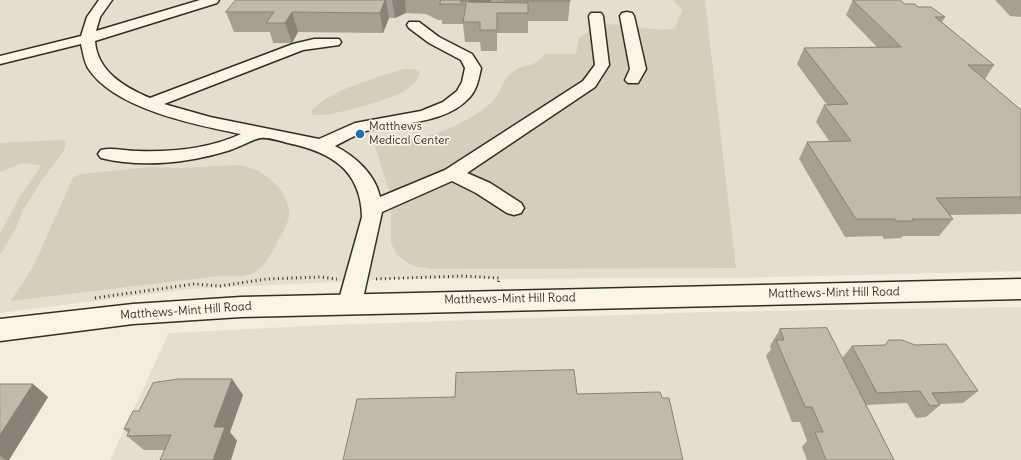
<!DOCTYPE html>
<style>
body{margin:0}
canvas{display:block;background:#f4eddd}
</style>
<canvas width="1021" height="460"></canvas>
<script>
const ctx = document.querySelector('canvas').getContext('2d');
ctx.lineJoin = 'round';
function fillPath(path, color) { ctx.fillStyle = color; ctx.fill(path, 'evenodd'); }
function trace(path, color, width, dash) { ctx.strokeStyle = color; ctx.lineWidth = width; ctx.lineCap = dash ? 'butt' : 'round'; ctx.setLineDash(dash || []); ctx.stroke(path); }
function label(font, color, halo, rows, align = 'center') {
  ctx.font = font + ' Delius,sans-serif'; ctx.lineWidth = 3.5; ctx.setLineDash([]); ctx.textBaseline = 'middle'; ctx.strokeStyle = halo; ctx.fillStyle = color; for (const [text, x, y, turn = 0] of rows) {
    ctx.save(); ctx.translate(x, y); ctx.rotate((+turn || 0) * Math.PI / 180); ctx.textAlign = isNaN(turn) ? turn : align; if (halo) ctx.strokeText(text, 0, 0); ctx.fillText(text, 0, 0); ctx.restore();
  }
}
const built = new Path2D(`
 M 0,0 L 1021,0 L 1021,271 L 738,278 L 395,279 L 190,289 L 0,313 Z
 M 1021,307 L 1021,460 L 110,460 L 169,333 L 329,325 L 706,312 Z`);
const green = new Path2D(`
 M 673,0 L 705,0 L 736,268 L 431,269 L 413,266 L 397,255 L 391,243 L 391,197 L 375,146 C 385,134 407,140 422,137 C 444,133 477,117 493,101 C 501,92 502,79 514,71 C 526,63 535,68 545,54 L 576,54 L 579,38 C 584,35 589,30 595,28 C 618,17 648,35 675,28 L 682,10 Z
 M 404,69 L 413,69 L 420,72 C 418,80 412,87 405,91 C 388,100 332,117 313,115 L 311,111 C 332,89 375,78 404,69 Z
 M 60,140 L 66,141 L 64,150 L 40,183 L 23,210 L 16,228 L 0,255 L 0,234 L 19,198 L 39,169 L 40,165 L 23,163 L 0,172 L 0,143 Z
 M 240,165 C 265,170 289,189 289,215 C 289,223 280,236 277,243 C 272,253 264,267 255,272 C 244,278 231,276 219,276 L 11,301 L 33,267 L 73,178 L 81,174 L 150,167 L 181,168 Z`);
const path = new Path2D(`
 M 376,279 L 462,276 L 499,278 L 498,284
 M 95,298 L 194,284 L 220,286 L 267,279 L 320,277 L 337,279`);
const minor = new Path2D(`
 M 99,0 L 112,0 L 100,17 L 96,31 L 200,0 L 219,0 L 217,3 L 95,41 C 97,71 124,87 150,98 L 293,44 L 314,39 L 339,39 L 341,42 L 339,45 L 303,50 L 164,104 L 210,117 L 319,139 L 355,123 L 421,111 L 443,102 L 457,91 L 462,82 L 465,68 L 461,60 L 429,43 L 409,28 L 407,25 L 409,22 L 419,22 L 439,37 L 472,54 L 481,68 C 479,78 477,89 470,97 C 444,126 399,121 366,131 C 355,135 345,141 335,146 C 355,156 375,174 380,197 L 445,170 L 583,81 L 595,65 L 589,16 L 591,13 L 601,13 L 603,16 L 609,65 L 595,87 L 467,173 L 490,183 L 521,203 L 524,208 L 521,213 L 514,215 L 507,213 L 476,193 L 452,181 L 382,212 L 362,303 L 358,310 L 350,313 L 342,310 L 338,303 L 362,217 C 361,169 330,152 288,143 C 280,141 269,137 261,138 C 255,138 236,149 227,151 C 188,163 141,168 101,158 L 98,154 L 101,150 C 112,147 125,151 138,151 C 172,152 209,149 241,134 C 196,125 114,109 88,68 C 84,61 83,52 81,44 L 0,64 L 0,56 L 81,36 L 87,17 Z
 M 627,12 L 632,13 L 634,16 L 646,69 L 638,83 L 628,83 L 625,80 L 630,69 L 620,16 L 622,13 Z`);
const major = new Path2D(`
 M 1021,279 L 1021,299 L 241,317 L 133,324 L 0,341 L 0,319 L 133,304 L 241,297 Z`);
const wall = new Path2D(`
 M 236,0 L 570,0 L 570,1 L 568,21 L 528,21 L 528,33 L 497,33 L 497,51 L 481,51 L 480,42 L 465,42 L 463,24 L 442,24 L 442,20 L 438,20 L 426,14 L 406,13 L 395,18 L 389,18 L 383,33 L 298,32 L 292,43 L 273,43 L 270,32 L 234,32 L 226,12 Z
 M 853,0 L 905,4 L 918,7 L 945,17 L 942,22 L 994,65 L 985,79 L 1021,110 L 1021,214 L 950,215 L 953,219 L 939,236 L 903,236 L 901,238 L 884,239 L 882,236 L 845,237 L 799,159 L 807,142 L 830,142 L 816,122 L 824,105 L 827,105 L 797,64 L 804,48 L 877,47 L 846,15 Z
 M 995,0 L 1021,0 L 1021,17 L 1010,16 Z
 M 780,329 L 842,358 L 852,346 L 978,391 L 963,403 L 939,404 L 940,405 L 926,417 L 916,418 L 907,403 L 866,405 L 894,460 L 807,460 L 802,447 L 807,441 L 800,422 L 792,422 L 766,356 L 771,349 L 770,346 Z
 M 232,379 L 243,395 L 230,432 L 237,441 L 164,450 L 144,450 L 127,436 L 128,433 L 124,429 L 139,411 Z
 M 0,384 L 33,384 L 48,397 L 9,460 L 0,460 Z`);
const shadedWall = new Path2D(`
 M 385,0 L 386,0 L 389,18 L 383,33 L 380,13 Z
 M 392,0 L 405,0 L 406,13 L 395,18 Z
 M 470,0 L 491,0 L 491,10 L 470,20 L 469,1 Z
 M 292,12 L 298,32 L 292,43 L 285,23 Z
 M 232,379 L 243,395 L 230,432 L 237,441 L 231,460 L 213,460 L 214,427 Z
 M 33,384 L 48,397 L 9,460 L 6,460 L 0,456 L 0,435 Z`);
const building = new Path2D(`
 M 236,0 L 385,0 L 380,13 L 292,12 L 285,23 L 266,23 L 274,12 L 226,12 Z
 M 441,0 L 470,0 L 461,0 L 460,2 L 528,3 L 528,13 L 497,13 L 497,30 L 480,30 L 480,22 L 463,22 L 466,4 L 440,4 Z
 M 506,0 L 570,0 L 570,1 L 506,1 Z
 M 853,0 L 900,0 L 905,4 L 915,4 L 918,7 L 931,7 L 945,17 L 935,17 L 994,65 L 968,65 L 1021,110 L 1021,197 L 936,198 L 953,219 L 912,219 L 914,221 L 896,221 L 895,219 L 856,219 L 807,142 L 851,141 L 824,105 L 848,104 L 804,48 L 901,47 Z
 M 827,328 L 894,460 L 826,460 L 815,432 L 823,432 L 812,407 L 805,407 L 776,340 L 784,340 L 780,329 Z
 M 889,340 L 902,340 L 915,345 L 946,344 L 978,391 L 932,393 L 940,405 L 930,406 L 920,391 L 877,393 L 852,346 L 885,345 Z
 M 574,370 L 577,394 L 660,392 L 662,398 L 669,398 L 683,460 L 343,460 L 357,399 L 455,397 L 456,373 Z
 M 179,379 L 232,379 L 214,427 L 225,427 L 213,460 L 160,460 L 171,435 L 127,436 L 130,429 L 124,429 L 133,411 L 139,411 L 153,383 Z
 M 0,384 L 33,384 L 0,435 Z`);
const markers = [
 [360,134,5,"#1f6fb2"]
];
const poiNames = [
 ["Matthews",369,127],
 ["Medical Center",369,141]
];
const streetNames = [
 ["Matthews-Mint Hill Road",834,293,-1],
 ["Matthews-Mint Hill Road",510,299,-1],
 ["Matthews-Mint Hill Road",186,311,-4]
];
fillPath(built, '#e5ddce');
fillPath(green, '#d6cdbd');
trace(minor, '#3b2a1e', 3);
trace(major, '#3b2a1e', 3);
trace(path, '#3b2a1e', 3, [1, 3.5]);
fillPath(minor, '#fcf5e5');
fillPath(major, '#fcf5e5');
fillPath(wall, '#a89f92');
fillPath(shadedWall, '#888277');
fillPath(building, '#c3b9aa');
trace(building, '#888277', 1);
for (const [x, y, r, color] of markers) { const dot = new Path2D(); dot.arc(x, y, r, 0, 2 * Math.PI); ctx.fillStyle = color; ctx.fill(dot); trace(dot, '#fcf5e5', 1.5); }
label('12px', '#3b2a1e', '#fcf5e5', poiNames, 'left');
label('12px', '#3b2a1e', '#fcf5e5', streetNames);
</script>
